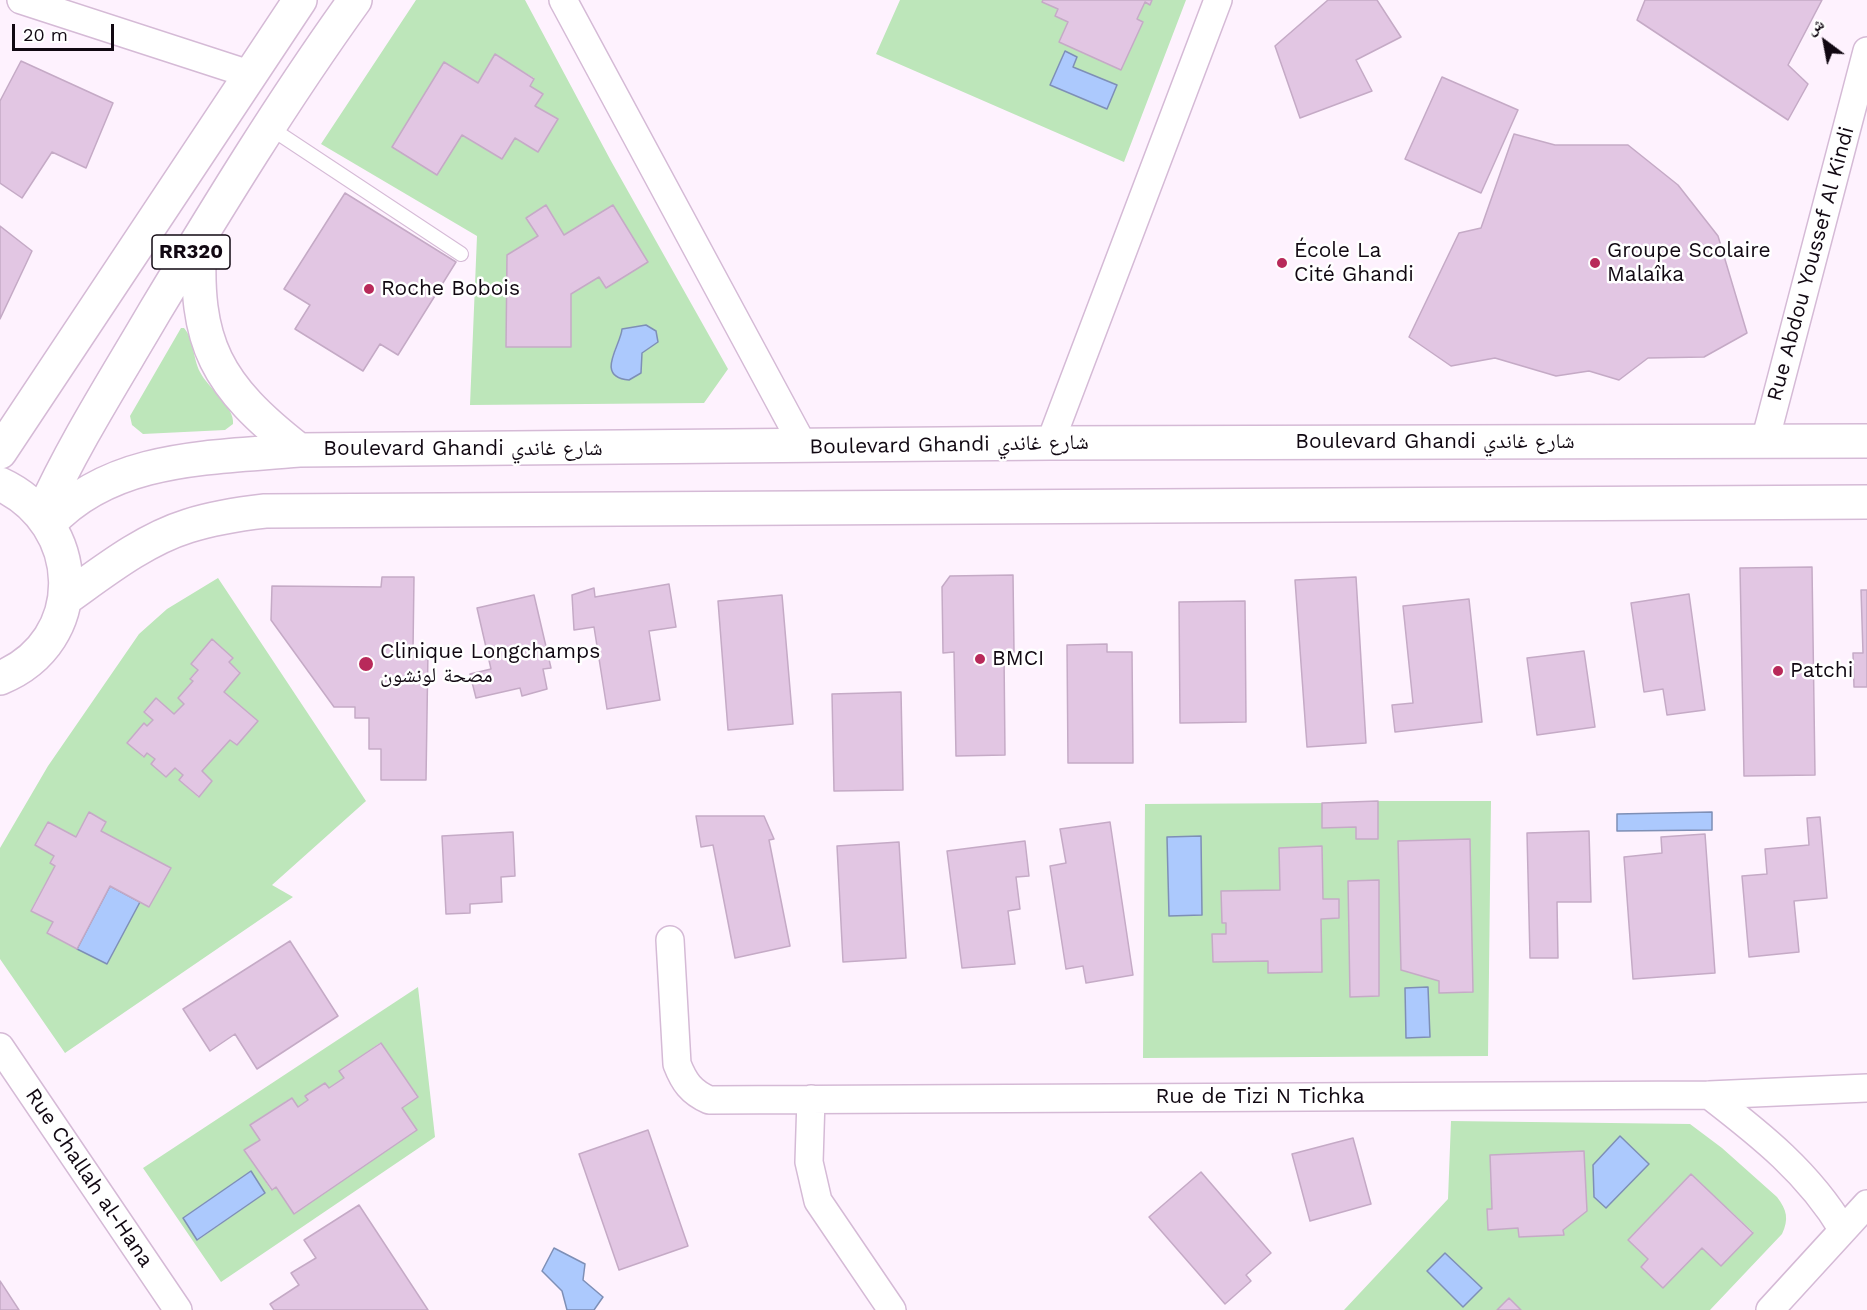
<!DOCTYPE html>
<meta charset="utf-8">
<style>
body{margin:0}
#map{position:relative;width:1867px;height:1310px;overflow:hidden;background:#fef2fe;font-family:"Work Sans","Noto Naskh Arabic",sans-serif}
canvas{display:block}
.north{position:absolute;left:1795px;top:12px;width:60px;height:60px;-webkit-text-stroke:4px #fff;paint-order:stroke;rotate:328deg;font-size:16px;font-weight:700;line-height:24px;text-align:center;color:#110812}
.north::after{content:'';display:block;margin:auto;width:21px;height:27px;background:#110812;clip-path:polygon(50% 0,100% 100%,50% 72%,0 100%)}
.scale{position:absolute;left:12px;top:24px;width:102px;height:27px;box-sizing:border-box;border:3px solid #110812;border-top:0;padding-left:8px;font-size:18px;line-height:21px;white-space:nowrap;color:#110812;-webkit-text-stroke:4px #fff;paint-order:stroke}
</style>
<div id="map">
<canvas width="1867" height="1310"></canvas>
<div class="north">ش</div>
<div class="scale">20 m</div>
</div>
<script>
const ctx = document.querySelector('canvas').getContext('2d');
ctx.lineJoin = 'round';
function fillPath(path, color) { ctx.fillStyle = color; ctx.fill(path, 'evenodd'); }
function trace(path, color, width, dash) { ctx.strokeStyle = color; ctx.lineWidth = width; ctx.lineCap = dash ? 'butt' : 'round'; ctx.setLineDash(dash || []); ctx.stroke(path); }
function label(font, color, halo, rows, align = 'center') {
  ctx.font = font + ' "Work Sans","Noto Naskh Arabic",sans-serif'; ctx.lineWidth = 5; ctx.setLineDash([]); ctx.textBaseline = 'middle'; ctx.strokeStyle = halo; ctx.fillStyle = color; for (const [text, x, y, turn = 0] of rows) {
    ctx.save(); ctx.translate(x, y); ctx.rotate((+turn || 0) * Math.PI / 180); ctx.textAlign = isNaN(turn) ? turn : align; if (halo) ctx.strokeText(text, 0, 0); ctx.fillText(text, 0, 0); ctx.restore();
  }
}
const green = new Path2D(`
 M 416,0 L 525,0 L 611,161 L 728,369 L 704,403 L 470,405 L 477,236 L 321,144 ZM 495,55 L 534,78 L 530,86 L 543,94 L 535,106 L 557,119 L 515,138 L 502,159 L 462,135 L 437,175 L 392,147 L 444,63 L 478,83 ZM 613,205 L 647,262 L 606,288 L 599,277 L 571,294 L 571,347 L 506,347 L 507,255 L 538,236 L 526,218 L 564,235 ZM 622,335 L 658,342 L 642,353 L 642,367 L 626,380 C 603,373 613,350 622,335 Z
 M 900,0 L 1043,0 L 1058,9 L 1055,16 L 1068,22 L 1060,42 L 1121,70 L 1143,22 L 1137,19 L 1145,2 L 1150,4 L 1152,0 L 1186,0 L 1124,162 L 876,54 ZM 1064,52 L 1077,57 L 1073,67 L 1117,85 L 1051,85 Z
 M 181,328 L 184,328 C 194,339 193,359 200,372 C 208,388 235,407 233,424 L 225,430 L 143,434 L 132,425 L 130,416 Z
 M 218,578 L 366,801 L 272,885 L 293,897 L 65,1053 L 0,959 L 0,848 L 48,766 L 139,634 L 167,609 ZM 212,640 L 233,658 L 229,662 L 240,672 L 224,692 L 258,721 L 237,745 L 230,740 L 202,771 L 212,781 L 198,797 L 179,780 L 183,775 L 175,768 L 166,777 L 151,764 L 155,759 L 147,753 L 143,757 L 128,742 L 144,724 L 147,726 L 153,720 L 144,711 L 156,698 L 174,714 L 184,704 L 178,698 L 193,681 L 190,678 L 198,670 L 191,664 ZM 90,813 L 106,822 L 101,831 L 170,868 L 149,907 L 140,902 L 107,964 L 47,933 L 53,922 L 31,910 L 55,866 L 54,856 L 35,845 L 48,822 L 76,837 Z
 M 1378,801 L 1491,801 L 1488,1056 L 1143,1058 L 1145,804 L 1322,803 L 1322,828 L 1356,827 L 1356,839 L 1378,838 ZM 1470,840 L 1473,992 L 1439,993 L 1439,981 L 1401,970 L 1398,841 ZM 1322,847 L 1323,899 L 1339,899 L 1339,918 L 1321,919 L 1322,972 L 1268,973 L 1268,961 L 1213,962 L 1212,934 L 1226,934 L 1226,923 L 1280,890 L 1279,848 ZM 1379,880 L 1350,997 L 1348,881 Z
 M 418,987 L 435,1137 L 221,1282 L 143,1168 ZM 380,1043 L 418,1096 L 402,1108 L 417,1130 L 294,1213 L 276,1187 L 271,1190 L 245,1150 L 260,1139 L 251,1125 L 291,1098 L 298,1107 L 308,1100 L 306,1096 L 325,1083 L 329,1088 L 344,1078 L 340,1071 ZM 251,1171 L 265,1193 L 198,1240 L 183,1218 Z
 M 1451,1121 L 1690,1124 L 1722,1148 L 1777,1197 C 1787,1210 1789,1219 1782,1234 L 1710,1310 L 1521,1310 L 1509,1298 L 1497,1310 L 1344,1310 L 1448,1199 ZM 1584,1151 L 1586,1211 L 1563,1230 L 1563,1235 L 1519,1237 L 1518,1228 L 1488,1230 L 1487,1209 L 1492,1209 L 1490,1155 ZM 1691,1174 L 1753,1232 L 1721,1266 L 1702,1248 L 1663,1288 L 1641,1267 L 1648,1259 L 1628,1240 Z`);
const water = new Path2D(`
 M 1065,51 L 1077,57 L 1073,67 L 1117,85 L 1107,109 L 1050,85 Z
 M 646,325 L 656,331 L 658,342 L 642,353 L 641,373 L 629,380 C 594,377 621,345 622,329 Z
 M 1712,812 L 1712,830 L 1617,831 L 1617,814 Z
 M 1201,836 L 1202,915 L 1169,916 L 1167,837 Z
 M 110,886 L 140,902 L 107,964 L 77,949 Z
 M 1428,987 L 1430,1037 L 1406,1038 L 1405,988 Z
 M 1620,1136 L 1649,1164 L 1606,1208 L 1594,1197 L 1593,1165 Z
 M 251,1171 L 265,1193 L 197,1240 L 183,1218 Z
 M 554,1248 L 585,1264 L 583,1280 L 603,1297 L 594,1310 L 567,1310 L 562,1291 L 542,1271 Z
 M 1445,1253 L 1482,1288 L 1463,1307 L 1427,1271 Z`);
const building = new Path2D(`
 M 1043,0 L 1152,0 L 1150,5 L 1145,2 L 1137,19 L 1143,22 L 1121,70 L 1059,42 L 1068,22 L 1055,16 L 1058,9 L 1042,2 Z
 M 1328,0 L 1377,0 L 1401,37 L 1356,60 L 1372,91 L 1300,118 L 1275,46 Z
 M 1645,0 L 1822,0 L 1788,65 L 1808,84 L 1788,120 L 1637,20 Z
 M 495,54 L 534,79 L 530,86 L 543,94 L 535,106 L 558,119 L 538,152 L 515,138 L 502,159 L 462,135 L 437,175 L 392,147 L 444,62 L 478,83 Z
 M 21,61 L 113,103 L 86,168 L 52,152 L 22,198 L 0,183 L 0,101 Z
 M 1442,77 L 1518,110 L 1481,193 L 1405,159 Z
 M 1514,134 L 1555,145 L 1628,145 L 1678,185 L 1718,236 L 1747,333 L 1704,357 L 1648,358 L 1619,380 L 1589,371 L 1556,376 L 1495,358 L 1451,366 L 1409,337 L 1459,233 L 1481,228 Z
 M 345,193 L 456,262 L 398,355 L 380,344 L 363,371 L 295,329 L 310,305 L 284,289 Z
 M 546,205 L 564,235 L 613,205 L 648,262 L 606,288 L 599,277 L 571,294 L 571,347 L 506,347 L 507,255 L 538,236 L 526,218 Z
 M 0,226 L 32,251 L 0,319 Z
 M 1812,567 L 1815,775 L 1744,776 L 1740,568 Z
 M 1013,575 L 1014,652 L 1004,653 L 1005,755 L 956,756 L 954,652 L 943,653 L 942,587 L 950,576 Z
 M 382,577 L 414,577 L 413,650 L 428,650 L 426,780 L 381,780 L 381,749 L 369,749 L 369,718 L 355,718 L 355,707 L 334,707 L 271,620 L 272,586 L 381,587 Z
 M 1356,577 L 1366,743 L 1307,747 L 1295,580 Z
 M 669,584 L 676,627 L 649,631 L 660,700 L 607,709 L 594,627 L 574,630 L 572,595 L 594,588 L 595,597 Z
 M 1861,590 L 1867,590 L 1867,687 L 1854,687 L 1853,653 L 1863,653 Z
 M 1689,594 L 1705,710 L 1667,715 L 1663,689 L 1644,692 L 1631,603 Z
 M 534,595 L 551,668 L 543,669 L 547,689 L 522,696 L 520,688 L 476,698 L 470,674 L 491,669 L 477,608 Z
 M 782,595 L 793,724 L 728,730 L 718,601 Z
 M 1469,599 L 1482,722 L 1395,732 L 1392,705 L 1413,703 L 1403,606 Z
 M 1245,601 L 1246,722 L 1180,723 L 1179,602 Z
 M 212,639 L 233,658 L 229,662 L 240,673 L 224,692 L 258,721 L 237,745 L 230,740 L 202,771 L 212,781 L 199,797 L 179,780 L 183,775 L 175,768 L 166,777 L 151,764 L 155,759 L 147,753 L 144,757 L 127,743 L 144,723 L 147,726 L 153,720 L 144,712 L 156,698 L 174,714 L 184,704 L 178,698 L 193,681 L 190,679 L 198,670 L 191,664 Z
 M 1107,644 L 1107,652 L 1132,652 L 1133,763 L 1068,763 L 1067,645 Z
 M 1584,651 L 1595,727 L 1537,735 L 1527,658 Z
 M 901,692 L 903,790 L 834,791 L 832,694 Z
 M 1378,801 L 1378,839 L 1356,839 L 1356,827 L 1322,828 L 1322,803 Z
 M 89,812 L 106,822 L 101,831 L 171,868 L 149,907 L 110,886 L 77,949 L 47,933 L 53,922 L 31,911 L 55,866 L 50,863 L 54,856 L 35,845 L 48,822 L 76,837 Z
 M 696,816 L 764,816 L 774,839 L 769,840 L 790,946 L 735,958 L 713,845 L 701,847 Z
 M 1820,817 L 1827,898 L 1794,901 L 1799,952 L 1749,957 L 1742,876 L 1767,874 L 1765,849 L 1809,845 L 1807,818 Z
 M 1110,822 L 1133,975 L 1086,983 L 1083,966 L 1066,969 L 1050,866 L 1066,863 L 1060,829 Z
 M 1589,831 L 1591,902 L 1557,902 L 1558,958 L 1530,958 L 1527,833 Z
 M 513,832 L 515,876 L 501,877 L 502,902 L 470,904 L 470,913 L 446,914 L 442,836 Z
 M 1705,834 L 1715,973 L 1633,979 L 1624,857 L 1662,853 L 1661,837 Z
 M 1470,839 L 1473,992 L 1439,993 L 1439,981 L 1401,970 L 1398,841 Z
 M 1025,841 L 1029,876 L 1016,877 L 1020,909 L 1008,911 L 1015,964 L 962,968 L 947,851 Z
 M 899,842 L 906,958 L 843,962 L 837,846 Z
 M 1322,846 L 1323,899 L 1339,899 L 1339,918 L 1321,919 L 1322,972 L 1268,973 L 1268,961 L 1213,962 L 1212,934 L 1226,934 L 1226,923 L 1222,923 L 1221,891 L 1280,890 L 1279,848 Z
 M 1379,880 L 1379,996 L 1350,997 L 1348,881 Z
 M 290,941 L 338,1016 L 257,1069 L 235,1034 L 210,1051 L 183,1009 Z
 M 381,1043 L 418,1097 L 402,1108 L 417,1130 L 294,1214 L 276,1187 L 272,1190 L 244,1150 L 260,1140 L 250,1125 L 292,1098 L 298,1107 L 308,1100 L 305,1096 L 325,1083 L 329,1088 L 344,1078 L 339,1071 Z
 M 648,1130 L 688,1246 L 619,1270 L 579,1154 Z
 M 1353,1138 L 1371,1204 L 1310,1221 L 1292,1154 Z
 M 1584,1151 L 1587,1211 L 1563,1230 L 1564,1235 L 1519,1237 L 1518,1228 L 1488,1230 L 1487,1209 L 1492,1209 L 1490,1155 Z
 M 1201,1172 L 1271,1253 L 1246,1275 L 1251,1281 L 1225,1304 L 1149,1217 Z
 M 1691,1174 L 1753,1233 L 1721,1266 L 1702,1248 L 1663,1288 L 1641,1267 L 1648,1259 L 1628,1240 Z
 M 359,1205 L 428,1310 L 274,1310 L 270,1304 L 299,1285 L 291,1273 L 316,1258 L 304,1240 Z
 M 0,1281 L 19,1310 L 0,1310 Z
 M 1509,1298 L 1521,1310 L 1497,1310 Z`);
const service = new Path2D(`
 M 269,127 L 461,254`);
const minor = new Path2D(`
 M 21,0 L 249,74
 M 563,0 L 804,447
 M 1765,441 L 1867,51
 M 1050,443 L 1218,0
 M 670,940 L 677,1064 C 684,1082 691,1092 709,1100 L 1709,1095 L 1867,1088
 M 0,1047 L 178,1310
 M 1709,1095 C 1761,1135 1809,1173 1843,1230
 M 811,1099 L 809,1162 L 818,1201 L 892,1310
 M 1770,1310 L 1867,1204`);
const primary = new Path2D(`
 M 200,239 C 193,344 217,386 299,450
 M 0,452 L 300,0
 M 0,484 C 85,523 90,641 0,678
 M 42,514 C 74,443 116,378 155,311 C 219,205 283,100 355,0
 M 49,524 C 112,455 213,458 299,450 L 1050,443 L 1867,441
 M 65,599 C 103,572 143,540 188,526 C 213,518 239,514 265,511 L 1867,502`);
const markers = [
 [1282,263,6,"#b8295a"],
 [1595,263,6,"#b8295a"],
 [369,289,6,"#b8295a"],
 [980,659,6,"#b8295a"],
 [366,664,8,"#b8295a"],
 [1778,671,6,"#b8295a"]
];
const shields = [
 [191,252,78]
];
const shieldNames = [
 ["RR320",191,252]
];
const poiNames = [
 ["École La",1294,251],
 ["Cité Ghandi",1294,275],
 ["Groupe Scolaire",1607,251],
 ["Malaîka",1607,275],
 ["Roche Bobois",381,289],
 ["Clinique Longchamps",380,652],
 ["مصحة لونشون",380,676],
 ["BMCI",992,659],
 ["Patchi",1790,671]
];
const streetNames = [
 ["Rue Abdou Youssef Al Kindi",1811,264,-75],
 ["Boulevard Ghandi شارع غاندي",1435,442],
 ["Boulevard Ghandi شارع غاندي",949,445,-1],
 ["Boulevard Ghandi شارع غاندي",463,449],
 ["Rue de Tizi N Tichka",1260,1097],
 ["Rue Challah al-Hana",89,1178,56]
];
fillPath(green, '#bde6ba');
fillPath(water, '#acc9fd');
trace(water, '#7e8fb6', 1.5);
fillPath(building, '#e2c6e3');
trace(building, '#c5aac6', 1.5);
trace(service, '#d5bad6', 16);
trace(minor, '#d5bad6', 30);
trace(primary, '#d5bad6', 36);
trace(service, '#fff', 14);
trace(minor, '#fff', 27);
trace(primary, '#fff', 33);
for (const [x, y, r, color] of markers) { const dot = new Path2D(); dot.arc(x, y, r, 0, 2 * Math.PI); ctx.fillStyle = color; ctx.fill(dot); trace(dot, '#fff', 2); }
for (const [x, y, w] of shields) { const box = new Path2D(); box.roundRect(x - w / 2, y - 17, w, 34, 4.5); ctx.fillStyle = '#fff'; ctx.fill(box); trace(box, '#110812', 1.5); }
label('bold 20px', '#110812', null, shieldNames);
label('21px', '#110812', '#fff', poiNames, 'left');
label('21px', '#110812', '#fff', streetNames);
</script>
